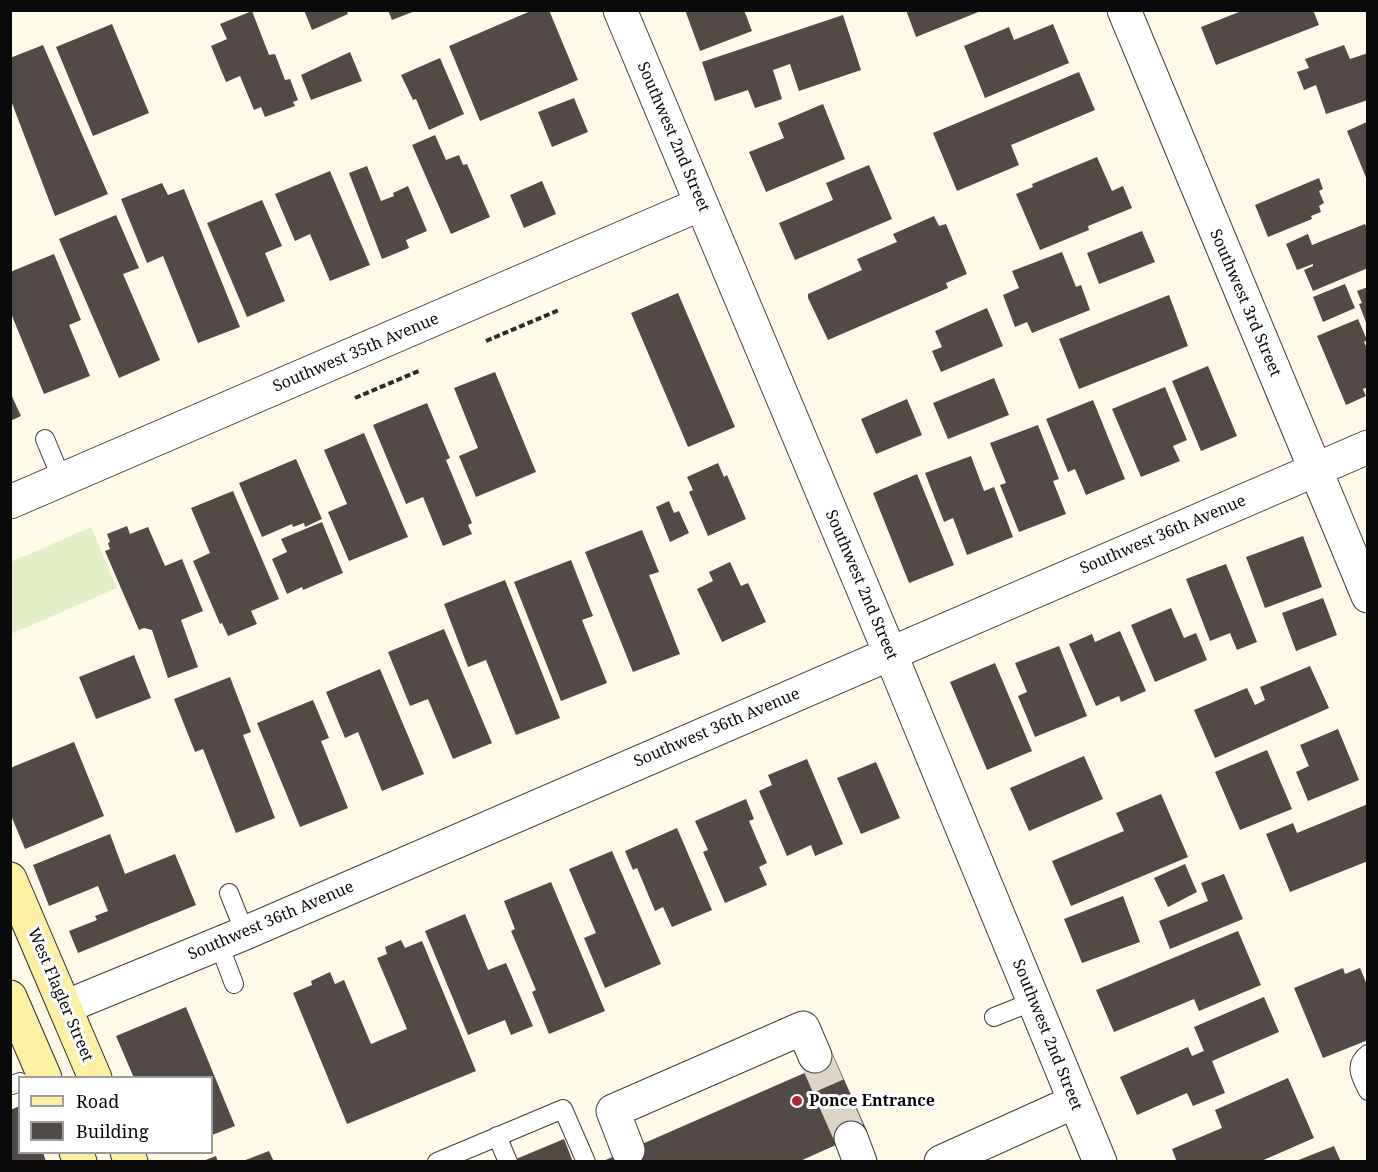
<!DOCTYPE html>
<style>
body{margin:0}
#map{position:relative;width:1378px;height:1172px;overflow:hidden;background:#fff9e7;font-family:"Noto Serif",serif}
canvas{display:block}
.frame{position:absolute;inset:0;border:12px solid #0a0a0a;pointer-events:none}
.legend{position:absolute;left:18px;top:1076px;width:195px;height:78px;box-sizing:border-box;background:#fff;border:2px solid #9d9d9d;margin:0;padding:8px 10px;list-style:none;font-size:18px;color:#0a0a0a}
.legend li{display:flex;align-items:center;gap:12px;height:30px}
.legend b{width:30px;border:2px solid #9d9d9d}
</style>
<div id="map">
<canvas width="1378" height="1172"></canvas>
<div class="frame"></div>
<ul class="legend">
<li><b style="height:8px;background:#fef0a2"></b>Road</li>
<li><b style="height:16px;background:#524a46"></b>Building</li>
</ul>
</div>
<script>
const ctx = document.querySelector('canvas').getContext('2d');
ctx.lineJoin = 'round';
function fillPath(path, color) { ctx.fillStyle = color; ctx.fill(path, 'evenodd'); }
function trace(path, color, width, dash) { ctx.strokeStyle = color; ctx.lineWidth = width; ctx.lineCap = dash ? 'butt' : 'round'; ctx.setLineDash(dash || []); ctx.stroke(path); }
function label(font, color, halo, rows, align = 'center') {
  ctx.font = font + ' "Noto Serif",serif'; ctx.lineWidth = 6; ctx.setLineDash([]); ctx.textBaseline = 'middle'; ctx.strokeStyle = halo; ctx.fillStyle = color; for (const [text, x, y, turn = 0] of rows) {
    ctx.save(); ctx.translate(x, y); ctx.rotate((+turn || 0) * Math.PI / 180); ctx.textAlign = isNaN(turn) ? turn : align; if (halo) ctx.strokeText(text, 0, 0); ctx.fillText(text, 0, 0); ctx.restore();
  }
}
const pitch = new Path2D(`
 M 91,527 L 117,588 L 11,634 L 11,562 Z`);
const building = new Path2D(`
 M 304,10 L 346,10 L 348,14 L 312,30 Z
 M 388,10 L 415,10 L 415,11 L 392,20 Z
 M 533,10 L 549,10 L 578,80 L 480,121 L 449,46 Z
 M 685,10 L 744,10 L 752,31 L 700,51 Z
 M 906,10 L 981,10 L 981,11 L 916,37 Z
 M 1244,10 L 1313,10 L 1319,25 L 1216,65 L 1201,27 Z
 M 252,11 L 269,55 L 275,54 L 285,80 L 290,79 L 298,100 L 293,102 L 295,106 L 265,117 L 261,107 L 254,110 L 240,76 L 226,82 L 211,46 L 227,39 L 220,24 Z
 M 843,15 L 861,70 L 799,91 L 790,64 L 773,70 L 782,99 L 755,108 L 748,90 L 715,101 L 702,62 Z
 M 112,24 L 149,113 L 93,136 L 56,47 Z
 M 1053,24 L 1069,63 L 985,98 L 964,46 L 1009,27 L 1014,40 Z
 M 43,45 L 108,194 L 55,216 L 10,98 L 10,58 Z
 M 1344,45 L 1350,59 L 1368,53 L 1368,100 L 1326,114 L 1316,85 L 1304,90 L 1297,72 L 1309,68 L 1305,59 Z
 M 350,52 L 362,81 L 311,100 L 301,75 Z
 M 440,58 L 464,114 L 429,130 L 416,99 L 413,100 L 401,75 Z
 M 1079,72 L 1095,110 L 1011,145 L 1019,165 L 957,191 L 933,133 Z
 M 574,98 L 588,132 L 552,147 L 538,112 Z
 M 823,104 L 845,159 L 766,192 L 749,152 L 784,138 L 778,123 Z
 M 1367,122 L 1367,180 L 1347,131 Z
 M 435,135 L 446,160 L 459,155 L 463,165 L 467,164 L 490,217 L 451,234 L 412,145 Z
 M 1097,157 L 1112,191 L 1123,186 L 1132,208 L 1088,226 L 1089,230 L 1040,250 L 1016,194 L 1033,187 L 1032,184 Z
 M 869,165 L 892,219 L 795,260 L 779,223 L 833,200 L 826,183 Z
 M 367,166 L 381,201 L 394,196 L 393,193 L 408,186 L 427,231 L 406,240 L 409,248 L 382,259 L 349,173 Z
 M 330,171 L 370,265 L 330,281 L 310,234 L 295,241 L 275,194 Z
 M 1319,178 L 1323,189 L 1319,191 L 1324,203 L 1319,206 L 1321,212 L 1311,216 L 1312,219 L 1268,237 L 1255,205 Z
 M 542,181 L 556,214 L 524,228 L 510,195 Z
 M 162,183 L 168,195 L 184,189 L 240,327 L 198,343 L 163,256 L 147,263 L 121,199 Z
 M 262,200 L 282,246 L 265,253 L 285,301 L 247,317 L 207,223 Z
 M 116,215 L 139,268 L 123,274 L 160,360 L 119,378 L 59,239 Z
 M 934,216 L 939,226 L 946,224 L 967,274 L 946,283 L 948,288 L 828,340 L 808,298 L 808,294 L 862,270 L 857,259 L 897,242 L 893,234 Z
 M 1365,224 L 1368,231 L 1368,268 L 1313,291 L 1304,270 L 1313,266 L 1313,264 L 1297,270 L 1286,244 L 1308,234 L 1312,245 Z
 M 1142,231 L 1155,262 L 1099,284 L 1087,253 Z
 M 1062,252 L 1076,287 L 1081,285 L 1090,310 L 1032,333 L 1027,322 L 1015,327 L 1003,295 L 1019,288 L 1012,271 Z
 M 54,254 L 81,320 L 69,325 L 90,376 L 44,394 L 10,311 L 10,272 Z
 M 1345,284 L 1355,308 L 1323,322 L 1313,297 Z
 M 1368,287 L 1368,325 L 1367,325 L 1359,304 L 1362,303 L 1357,291 Z
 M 678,293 L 735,427 L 688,447 L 631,313 Z
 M 1169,295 L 1188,346 L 1079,389 L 1059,339 Z
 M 987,308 L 1003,346 L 941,372 L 932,351 L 942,347 L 935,331 Z
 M 1358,319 L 1367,340 L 1364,342 L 1368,350 L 1368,387 L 1363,389 L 1366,396 L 1346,405 L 1317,336 Z
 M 1208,366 L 1237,436 L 1201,451 L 1172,381 Z
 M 495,372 L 536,472 L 476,497 L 459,456 L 478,448 L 454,388 Z
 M 994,378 L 1009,415 L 948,439 L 933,403 Z
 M 1165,387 L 1187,440 L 1173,446 L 1180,461 L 1141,477 L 1112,409 Z
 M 10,392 L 21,416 L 10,421 Z
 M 907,399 L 922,435 L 876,454 L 861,419 Z
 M 1093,400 L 1125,479 L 1086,495 L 1075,469 L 1068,472 L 1046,419 Z
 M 427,403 L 450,458 L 446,460 L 472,523 L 468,525 L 472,534 L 443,546 L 423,497 L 406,504 L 373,425 Z
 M 1038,425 L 1059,479 L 1053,481 L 1066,514 L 1019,532 L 1000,485 L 1006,483 L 990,443 Z
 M 364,433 L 408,537 L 349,561 L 328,512 L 347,504 L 324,450 Z
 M 971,456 L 984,491 L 994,487 L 1013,537 L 967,555 L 953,518 L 944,522 L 925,473 Z
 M 296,459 L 322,519 L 305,527 L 304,523 L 293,527 L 292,524 L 262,537 L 239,483 Z
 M 718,463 L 724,477 L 727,475 L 746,519 L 708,536 L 689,492 L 693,490 L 687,477 Z
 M 917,474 L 954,565 L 909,583 L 873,493 Z
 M 233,491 L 279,599 L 251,611 L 257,624 L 228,636 L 222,623 L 220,624 L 193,561 L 210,553 L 191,508 Z
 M 669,501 L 674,513 L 679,511 L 689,533 L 670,542 L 656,507 Z
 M 322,522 L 343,573 L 303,590 L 302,587 L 287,594 L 272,559 L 287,552 L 281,539 Z
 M 127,526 L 130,534 L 148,527 L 165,566 L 182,559 L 203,611 L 181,620 L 198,667 L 168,678 L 152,630 L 144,628 L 139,630 L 105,551 L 110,549 L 108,543 L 110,542 L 107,534 Z
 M 642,530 L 659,572 L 649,575 L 680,654 L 633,672 L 585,552 Z
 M 1303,536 L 1322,587 L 1265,608 L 1246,557 Z
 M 571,560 L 593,616 L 582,620 L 607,683 L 561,701 L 514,582 Z
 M 730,562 L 741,586 L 748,583 L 766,622 L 722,642 L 697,589 L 713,581 L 709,572 Z
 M 1226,564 L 1257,642 L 1237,650 L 1230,633 L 1210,641 L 1186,579 Z
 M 505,580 L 560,718 L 516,735 L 486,660 L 468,667 L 444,604 Z
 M 1323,598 L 1337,635 L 1296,651 L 1282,613 Z
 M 1171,608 L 1184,638 L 1196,633 L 1207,660 L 1155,682 L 1131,625 Z
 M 444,629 L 492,743 L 453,759 L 428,699 L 410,706 L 388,652 Z
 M 1120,631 L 1146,691 L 1121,702 L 1119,696 L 1096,706 L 1069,644 L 1092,634 L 1095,642 Z
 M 1059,646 L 1087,716 L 1035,737 L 1018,696 L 1027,692 L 1015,663 Z
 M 134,655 L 151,698 L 96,719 L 79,677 Z
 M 995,663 L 1032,751 L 987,770 L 950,682 Z
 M 1310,666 L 1329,708 L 1215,758 L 1194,710 L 1247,688 L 1255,705 L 1265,700 L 1260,687 Z
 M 380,669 L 424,774 L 382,791 L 358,732 L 345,738 L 326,692 Z
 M 230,677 L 251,732 L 243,735 L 275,818 L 236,833 L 203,749 L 195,752 L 174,699 Z
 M 313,700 L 329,738 L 321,741 L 348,808 L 300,827 L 257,723 Z
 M 1338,729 L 1359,780 L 1308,801 L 1296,772 L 1309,766 L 1300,745 Z
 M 74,742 L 104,816 L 25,849 L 10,813 L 10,768 Z
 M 1267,750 L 1292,809 L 1240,830 L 1215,772 Z
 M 1084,756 L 1103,799 L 1029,831 L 1010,788 Z
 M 807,759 L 843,844 L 815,856 L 811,845 L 787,856 L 759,791 L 772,785 L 768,775 Z
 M 876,762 L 900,818 L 861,834 L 837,778 Z
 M 1161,794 L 1188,857 L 1071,906 L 1052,861 L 1124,831 L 1116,813 Z
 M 746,799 L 754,819 L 749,821 L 767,863 L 759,867 L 767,885 L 725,903 L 703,852 L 708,850 L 695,821 Z
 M 1368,804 L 1368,861 L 1290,892 L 1266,834 L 1293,823 L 1297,833 Z
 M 677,828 L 712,910 L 672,927 L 663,907 L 655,911 L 637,868 L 633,870 L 625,851 Z
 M 110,834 L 125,874 L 175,854 L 196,905 L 78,953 L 69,931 L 97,920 L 95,916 L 108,911 L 98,886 L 49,906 L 33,865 Z
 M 612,851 L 661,964 L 605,988 L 584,938 L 596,933 L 569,869 Z
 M 1185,864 L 1197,892 L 1168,907 L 1154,878 Z
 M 1224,874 L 1243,919 L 1170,949 L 1159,921 L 1208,901 L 1201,883 Z
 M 551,882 L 605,1011 L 549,1034 L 532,992 L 536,990 L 511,931 L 515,929 L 504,901 Z
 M 1123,896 L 1140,942 L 1082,963 L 1064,919 Z
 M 465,914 L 488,970 L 506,963 L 533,1026 L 511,1035 L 505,1020 L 468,1035 L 425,931 Z
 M 1238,931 L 1261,985 L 1199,1011 L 1194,999 L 1114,1032 L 1096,990 Z
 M 401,940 L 405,948 L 422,941 L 476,1071 L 347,1124 L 293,993 L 312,985 L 311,981 L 330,972 L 335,984 L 344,980 L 371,1044 L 407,1029 L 377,958 L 387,954 L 385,947 Z
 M 1343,968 L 1345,974 L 1360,968 L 1368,987 L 1368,1040 L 1323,1058 L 1294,988 Z
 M 1264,997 L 1279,1032 L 1212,1061 L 1225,1093 L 1193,1106 L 1187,1093 L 1137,1115 L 1120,1077 L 1188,1047 L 1192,1056 L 1204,1051 L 1194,1027 Z
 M 186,1007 L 235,1126 L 212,1135 L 212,1078 L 134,1078 L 116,1036 Z
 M 831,1050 L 867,1131 L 798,1162 L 601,1162 L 809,1071 L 815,1056 Z
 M 1288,1078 L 1314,1138 L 1259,1162 L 1177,1162 L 1172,1149 L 1222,1128 L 1215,1110 Z
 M 20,1106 L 20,1152 L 43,1152 L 46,1162 L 10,1162 L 10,1110 Z
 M 564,1139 L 573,1162 L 517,1162 L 516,1159 Z
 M 1334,1146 L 1341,1162 L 1296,1162 L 1296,1161 Z
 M 269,1151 L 274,1162 L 243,1162 L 243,1161 Z
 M 216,1156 L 218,1162 L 203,1162 L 203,1161 Z`);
const minorTunnel = new Path2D(`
 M 815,1056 L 851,1138`);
const path = new Path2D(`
 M 486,341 L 559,310
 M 355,398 L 421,370`);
const service = new Path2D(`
 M 45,439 L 62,480
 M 229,893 L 245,933
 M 219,944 L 234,984
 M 994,1017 L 1034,1001
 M 1368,1054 C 1353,1065 1361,1077 1368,1091
 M 12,1085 L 20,1082
 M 497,1136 L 508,1162
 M 437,1162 L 563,1109 L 586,1162`);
const minor = new Path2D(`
 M 620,10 L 890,653 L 1100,1162
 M 1124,10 L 1368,596
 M 10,502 L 701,204
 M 65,1007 L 245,933 L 1368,447
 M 851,1138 L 860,1162
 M 628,1150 L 613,1111 L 803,1028 L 815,1056
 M 941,1162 L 1074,1102`);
const secondary = new Path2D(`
 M 10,879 L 95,1078
 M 10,997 L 45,1078
 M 76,1152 L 80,1162
 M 127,1152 L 131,1162`);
const markers = [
 [797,1101,6,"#b72533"]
];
const streetNames = [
 ["Southwest 2nd Street",673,137,67],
 ["Southwest 3rd Street",1245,303,67],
 ["Southwest 35th Avenue",356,353,-23],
 ["Southwest 36th Avenue",1163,535,-23],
 ["Southwest 2nd Street",861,585,67],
 ["Southwest 36th Avenue",717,728,-23],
 ["Southwest 36th Avenue",271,921,-23],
 ["West Flagler Street",60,995,67],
 ["Southwest 2nd Street",1047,1035,68]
];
const poiNames = [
 ["Ponce Entrance",809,1101]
];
fillPath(pitch, '#e2efc4');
fillPath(building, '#524a46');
trace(minorTunnel, '#dad5c6', 33, [33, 16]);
trace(service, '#3d3d3d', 20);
trace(minor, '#3d3d3d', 35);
trace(secondary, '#2c2c2c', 35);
trace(path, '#2c2c2c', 4, [6, 3]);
trace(service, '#fff', 18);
trace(minor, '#fff', 33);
trace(secondary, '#fef0a2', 33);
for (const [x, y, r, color] of markers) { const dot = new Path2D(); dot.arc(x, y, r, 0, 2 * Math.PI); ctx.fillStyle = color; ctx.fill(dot); trace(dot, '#fff', 2); }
label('16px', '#0a0a0a', '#fff', streetNames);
label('bold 16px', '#0a0a0a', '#fff', poiNames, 'left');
</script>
